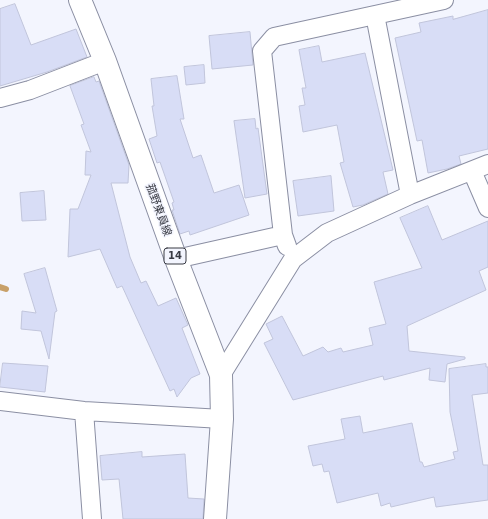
<!DOCTYPE html>
<meta charset="utf-8">
<style>
body{margin:0}
canvas{display:block;background:#f3f5fe}
</style>
<canvas width="488" height="519"></canvas>
<script>
const ctx = document.querySelector('canvas').getContext('2d');
ctx.lineJoin = 'round';
function trace(path, color, width, dash) { ctx.strokeStyle = color; ctx.lineWidth = width; ctx.lineCap = dash ? 'butt' : 'round'; ctx.setLineDash(dash || []); ctx.stroke(path); }
function fillPath(path, color) { ctx.fillStyle = color; ctx.fill(path, 'evenodd'); }
function label(font, color, halo, rows, align = 'center') {
  ctx.font = font + ' "DejaVu Sans","Noto Sans JP",sans-serif'; ctx.lineWidth = 3; ctx.setLineDash([]); ctx.textBaseline = 'middle'; ctx.strokeStyle = halo; ctx.fillStyle = color; for (const [text, x, y, turn = 0] of rows) {
    ctx.save(); ctx.translate(x, y); ctx.rotate((+turn || 0) * Math.PI / 180); ctx.textAlign = isNaN(turn) ? turn : align; if (halo) ctx.strokeText(text, 0, 0); ctx.fillText(text, 0, 0); ctx.restore();
  }
}
const stream = new Path2D(`
 M 0,287 L 6,289`);
const building = new Path2D(`
 M 15,4 L 31,45 L 76,29 L 87,57 L 47,72 L 0,86 L 0,9 Z
 M 488,10 L 488,149 L 459,156 L 461,164 L 447,169 L 428,173 L 422,140 L 417,141 L 395,38 L 421,32 L 419,23 L 453,16 L 453,19 Z
 M 250,32 L 253,65 L 212,69 L 209,36 Z
 M 319,46 L 322,62 L 365,53 L 393,170 L 383,172 L 388,194 L 363,205 L 353,207 L 340,163 L 344,162 L 337,125 L 303,132 L 299,106 L 305,105 L 302,88 L 306,88 L 299,50 Z
 M 204,65 L 205,83 L 186,85 L 184,67 Z
 M 177,76 L 184,119 L 180,119 L 193,158 L 201,155 L 214,193 L 239,185 L 249,215 L 190,235 L 189,231 L 180,234 L 172,210 L 174,210 L 172,203 L 174,202 L 160,162 L 157,163 L 149,139 L 157,136 L 152,106 L 154,106 L 151,79 Z
 M 94,77 L 96,82 L 99,81 L 129,165 L 128,183 L 111,183 L 130,257 L 141,283 L 146,281 L 158,306 L 176,298 L 188,325 L 182,328 L 200,374 L 191,378 L 177,397 L 174,389 L 170,391 L 122,286 L 117,288 L 100,249 L 68,257 L 70,209 L 78,209 L 91,175 L 85,175 L 86,151 L 91,152 L 81,125 L 84,124 L 70,86 Z
 M 255,119 L 256,129 L 258,128 L 267,194 L 245,198 L 234,121 Z
 M 331,176 L 334,211 L 298,216 L 293,181 Z
 M 44,191 L 46,220 L 22,221 L 20,193 Z
 M 428,206 L 442,240 L 488,221 L 488,267 L 479,271 L 486,290 L 407,326 L 409,351 L 465,357 L 465,359 L 447,364 L 445,382 L 429,380 L 430,368 L 384,380 L 383,376 L 293,400 L 264,343 L 273,339 L 266,324 L 282,316 L 303,356 L 323,347 L 328,352 L 341,348 L 343,352 L 373,345 L 369,328 L 386,324 L 374,282 L 422,268 L 400,218 Z
 M 45,268 L 57,311 L 55,312 L 49,359 L 41,331 L 21,329 L 22,311 L 36,313 L 24,274 Z
 M 3,363 L 48,366 L 45,392 L 0,387 Z
 M 486,364 L 486,367 L 488,367 L 488,393 L 472,395 L 483,465 L 488,465 L 488,500 L 436,507 L 434,497 L 391,507 L 390,503 L 381,506 L 378,493 L 337,503 L 329,471 L 324,472 L 322,464 L 313,466 L 308,446 L 345,439 L 341,419 L 360,416 L 363,433 L 412,423 L 420,462 L 422,462 L 424,467 L 455,459 L 453,452 L 458,451 L 450,412 L 449,369 Z
 M 142,452 L 142,457 L 185,454 L 188,498 L 204,499 L 203,519 L 123,519 L 119,479 L 102,480 L 100,456 Z`);
const street = new Path2D(`
 M 375,15 L 410,195
 M 0,98 L 30,90 L 105,61
 M 472,171 L 488,208
 M 283,235 L 262,51 L 274,37 L 444,0
 M 176,259 L 283,235 L 287,246
 M 221,375 L 293,259 L 327,233 L 410,195 L 488,164
 M 0,401 L 84,411 L 222,419
 M 84,411 L 92,519`);
const primary = new Path2D(`
 M 80,0 L 105,61 L 176,259 L 221,375 L 222,419 L 215,519`);
const shields = [
 [175,256,22]
];
const shieldNames = [
 ["14",175,256]
];
const streetNames = [
 ["菰野東員線",158,210,70]
];
trace(stream, '#c8a069', 6);
fillPath(building, '#d8ddf6');
trace(building, '#c1c5db', 1);
trace(street, '#8b8fa3', 20);
trace(primary, '#8b8fa3', 24);
trace(street, '#fff', 18);
trace(primary, '#fff', 22);
for (const [x, y, w] of shields) { const box = new Path2D(); box.roundRect(x - w / 2, y - 8, w, 16, 3); ctx.fillStyle = '#f3f5fe'; ctx.fill(box); trace(box, '#383a43', 1); }
label('bold 10px', '#383a43', null, shieldNames);
label('11px', '#383a43', '#f3f5fe', streetNames);
</script>
